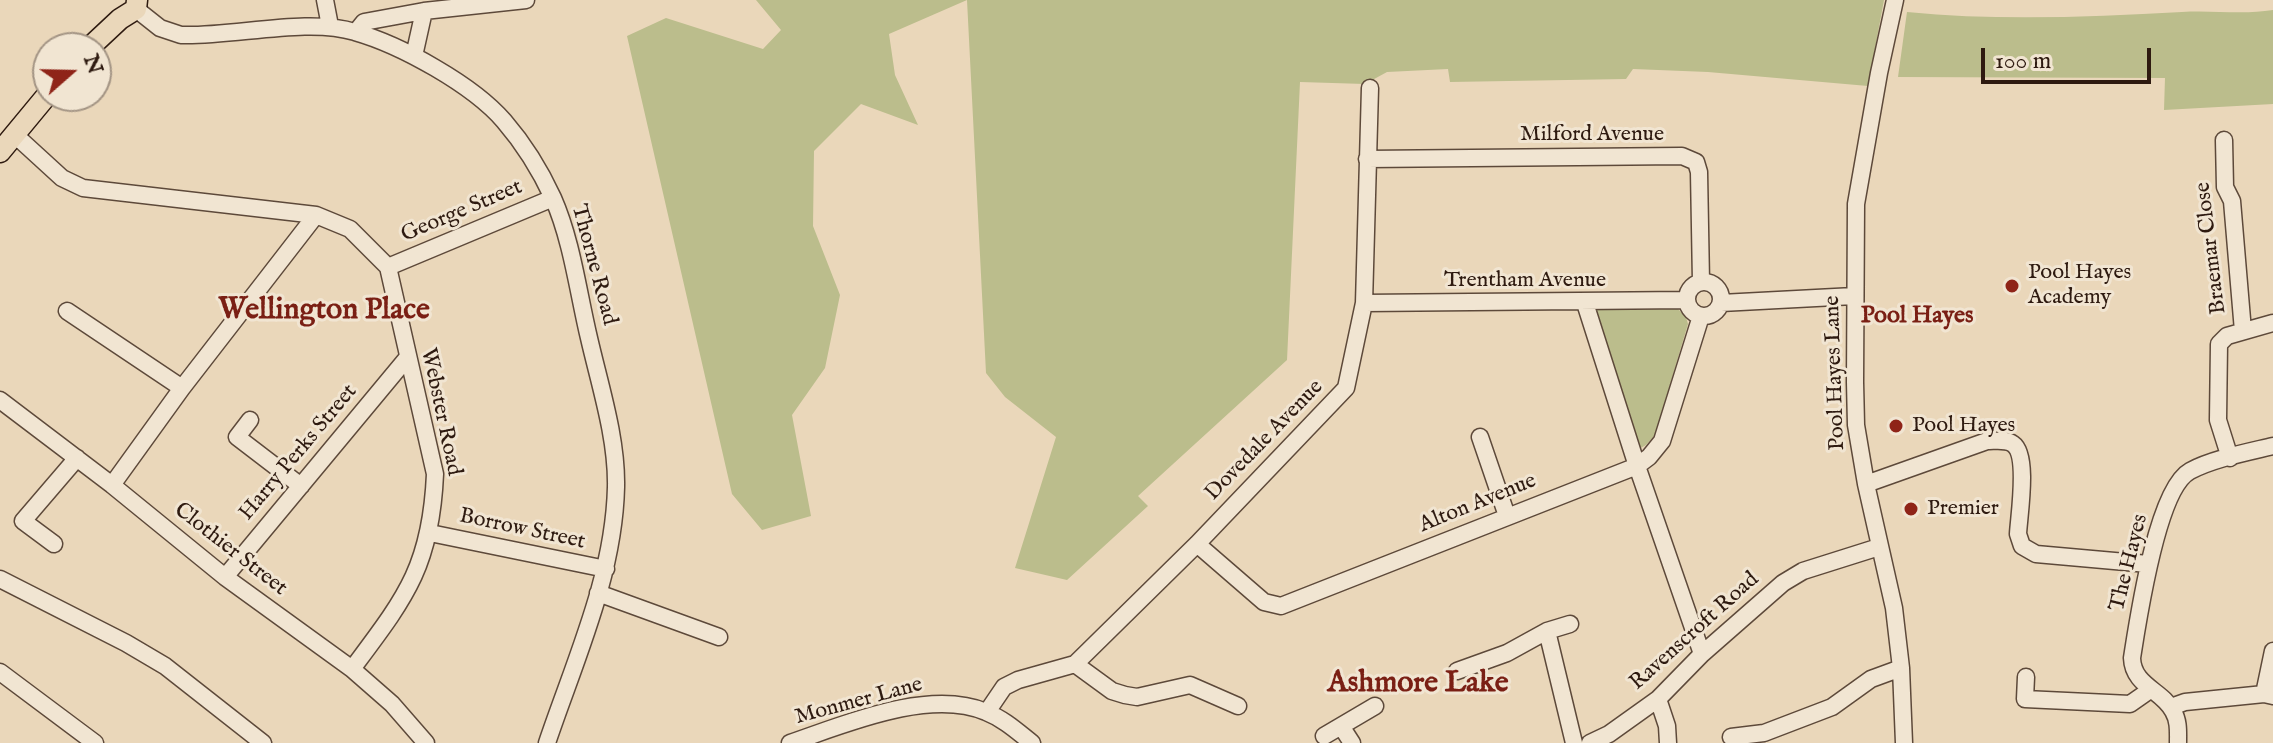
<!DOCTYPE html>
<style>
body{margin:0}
#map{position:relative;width:2273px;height:743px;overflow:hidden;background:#ead7ba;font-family:"IM FELL English",serif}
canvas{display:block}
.north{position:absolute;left:32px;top:32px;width:80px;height:80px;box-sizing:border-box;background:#f1e5d2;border:2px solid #a39484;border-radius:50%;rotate:70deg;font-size:22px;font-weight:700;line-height:32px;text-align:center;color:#2e1a10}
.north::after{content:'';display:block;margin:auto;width:28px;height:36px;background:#8f2418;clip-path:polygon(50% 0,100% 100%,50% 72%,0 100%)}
.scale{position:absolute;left:1981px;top:48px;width:170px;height:36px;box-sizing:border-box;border:4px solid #2e1a10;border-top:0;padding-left:10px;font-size:24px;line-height:28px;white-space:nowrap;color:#2e1a10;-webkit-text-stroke:6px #f1e5d2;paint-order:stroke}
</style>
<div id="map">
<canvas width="2273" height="743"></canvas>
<div class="north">N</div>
<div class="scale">100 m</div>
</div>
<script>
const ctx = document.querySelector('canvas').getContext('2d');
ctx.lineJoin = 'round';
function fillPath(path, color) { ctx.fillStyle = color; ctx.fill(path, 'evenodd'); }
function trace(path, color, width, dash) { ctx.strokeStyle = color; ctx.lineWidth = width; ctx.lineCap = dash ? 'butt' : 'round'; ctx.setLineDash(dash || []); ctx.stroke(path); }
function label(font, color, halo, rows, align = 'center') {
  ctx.font = font + ' "IM FELL English",serif'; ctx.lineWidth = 6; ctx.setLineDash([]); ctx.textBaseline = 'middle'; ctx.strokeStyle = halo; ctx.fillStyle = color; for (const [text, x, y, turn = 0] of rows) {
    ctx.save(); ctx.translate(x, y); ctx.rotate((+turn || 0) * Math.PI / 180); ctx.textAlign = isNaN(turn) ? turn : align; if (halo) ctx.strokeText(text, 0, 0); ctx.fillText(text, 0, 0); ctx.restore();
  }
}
const green = new Path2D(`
 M 756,0 L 1884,0 L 1868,86 L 1708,72 L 1633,69 L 1626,79 L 1450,82 L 1448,69 L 1387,72 L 1365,84 L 1300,82 L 1287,360 L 1138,496 L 1148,506 L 1067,580 L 1015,568 L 1056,437 L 1005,397 L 986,373 L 967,0 L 889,34 L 895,75 L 918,125 L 861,104 L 814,151 L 813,226 L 840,295 L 825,368 L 792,415 L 811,516 L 762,530 L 732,494 L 627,36 L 666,18 L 763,49 L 781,30 Z
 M 2273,10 L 2273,104 L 2164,110 L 2165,78 L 1898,77 L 1907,12 C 1998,21 2090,17 2182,12 C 2212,10 2243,15 2273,10 Z
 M 1678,309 L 1686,317 L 1688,324 L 1655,435 L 1646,445 L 1625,457 L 1581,310 Z`);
const minor = new Path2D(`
 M 325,0 L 330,26
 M 1895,0 L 1879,73 L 1856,204 L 1855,382 L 1856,425 L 1866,484 L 1894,608 L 1901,668 L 1904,743
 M 136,9 L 160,28 L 181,35 C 233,37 308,17 355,32 C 401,45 473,85 504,121 C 523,143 541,172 553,198 C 572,241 578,292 589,338 C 600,386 617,438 616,487 C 614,576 575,660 547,743
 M 356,32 L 364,22 L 424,11 L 526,0
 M 414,56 L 424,11
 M 15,135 L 62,178 L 83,188 L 316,215 L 350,229 L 388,267 L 435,474 C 431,567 405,598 352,669
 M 2224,140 L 2225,187 L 2232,201 L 2243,331
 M 1367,159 L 1682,156 L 1696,162 L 1699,172 L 1701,282
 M 388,267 L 553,198
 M1687 299a17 17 0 1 1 34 0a17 17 0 1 1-34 0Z
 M 1364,303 L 1686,300
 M 1585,303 L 1637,466 L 1702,654
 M 1721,303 L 1854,296
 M 67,311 L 182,388
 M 0,400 L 112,485 L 225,577 L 352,669 L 392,704 L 426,743
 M 250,420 L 237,437 L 301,486
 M 1480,437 L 1507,516
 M 2230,458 L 2218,420 L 2219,344 L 2227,336 L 2273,323
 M 1866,484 L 1987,441 C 1996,441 2006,439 2013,444 C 2029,455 2019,515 2018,534 L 2022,546 L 2036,554 L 2148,564
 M 112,485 L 182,388 L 316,215
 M 430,533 L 606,569
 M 54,544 L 23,521 L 77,458
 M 1197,544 L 1264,602 L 1281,606 L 1637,466 L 1649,457 L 1662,441 L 1701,316
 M 225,577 L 407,358
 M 0,579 L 126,643 L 165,666 L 263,743
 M 598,593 L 719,637
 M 1547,631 L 1574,743
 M 1075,664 L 1112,691 L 1125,695 L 1137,697 L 1190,685 L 1238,706
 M 1457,671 L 1507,653 L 1547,631 L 1570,624
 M 0,672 L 95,743
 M 2026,677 L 2025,699 L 2130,704 L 2150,690
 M 2264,694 L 2273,651
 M 1658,699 L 1667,726 L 1668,743
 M 2171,707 L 2185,702 L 2264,694 L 2273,696
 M 987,712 L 1004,687 L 1018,680 L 1075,664 L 1197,544 L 1346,388 L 1364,303 L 1370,88
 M 1341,726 L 1352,743
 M 1324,736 L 1375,706
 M 1731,737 L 1764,733 L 1832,707 L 1871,679 L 1901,668
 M 790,743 C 846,724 929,688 986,712 C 1004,719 1018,732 1032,743
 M 1590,743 L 1609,734 L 1658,699 L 1702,654 L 1783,583 L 1803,571 L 1879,547
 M 2178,743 C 2178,732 2179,721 2173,711 C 2162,690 2133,686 2132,658 C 2138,620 2157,489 2190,471 C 2212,459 2248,452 2273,446`);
const major = new Path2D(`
 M 89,48 L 120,19 L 136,9 L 137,0
 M 0,152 L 48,94`);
const markers = [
 [2012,286,8,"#8f2418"],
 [1896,426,8,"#8f2418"],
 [1911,509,8,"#8f2418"]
];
const streetNames = [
 ["Milford Avenue",1592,135],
 ["George Street",462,212,-23],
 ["Braemar Close",2212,248,-97],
 ["Thorne Road",593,265,75],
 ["Trentham Avenue",1525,281],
 ["Pool Hayes Lane",1836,373,-92],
 ["Webster Road",440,412,78],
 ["Dovedale Avenue",1265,441,-46],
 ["Harry Perks Street",299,453,-50],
 ["Alton Avenue",1478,504,-22],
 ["Borrow Street",522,530,12],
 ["Clothier Street",230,550,38],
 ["The Hayes",2130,563,-76],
 ["Ravenscroft Road",1695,632,-42],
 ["Monmer Lane",859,702,-15]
];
const poiNames = [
 ["Pool Hayes",2028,273],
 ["Academy",2028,298],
 ["Pool Hayes",1912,426],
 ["Premier",1927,509]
];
const neighbourhoodNames = [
 ["Pool Hayes",1917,317]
];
const districtNames = [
 ["Wellington Place",324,312],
 ["Ashmore Lake",1418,685]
];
fillPath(green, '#bbbd8c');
trace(minor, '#5d493a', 19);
trace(major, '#2e1a10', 23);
trace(minor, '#f1e5d2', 16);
trace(major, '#ead7ba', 20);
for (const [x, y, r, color] of markers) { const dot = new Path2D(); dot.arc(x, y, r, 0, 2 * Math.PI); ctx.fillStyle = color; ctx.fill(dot); trace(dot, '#f1e5d2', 3); }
label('22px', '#2e1a10', '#f1e5d2', streetNames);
label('22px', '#2e1a10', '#f1e5d2', poiNames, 'left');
label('bold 24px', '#7a1f14', '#f1e5d2', neighbourhoodNames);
label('bold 30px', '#7a1f14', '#f1e5d2', districtNames);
</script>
